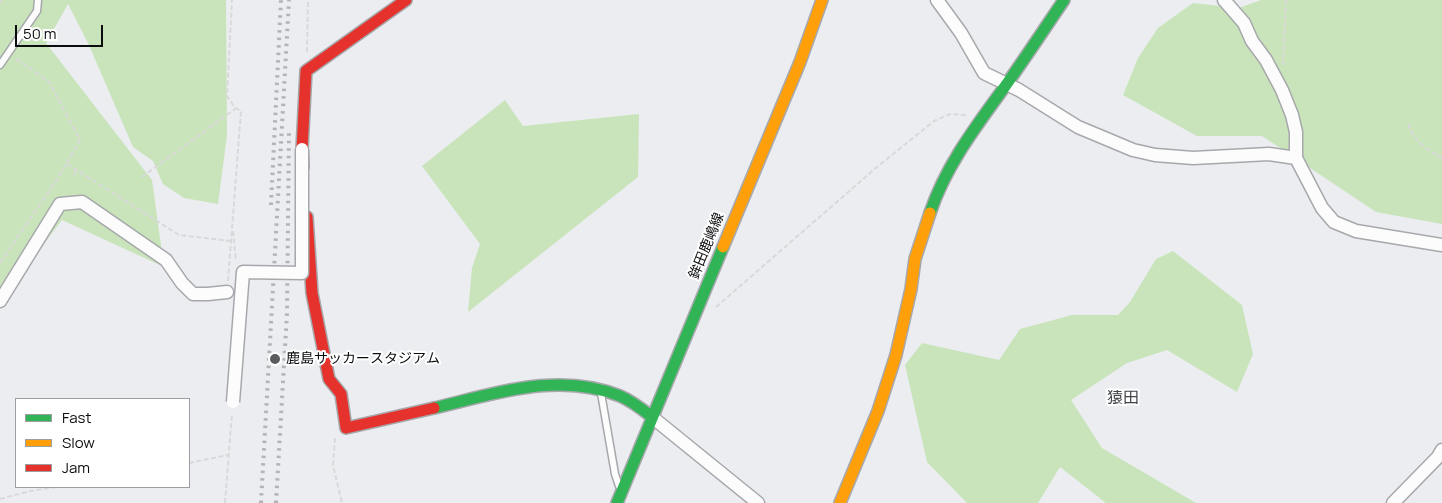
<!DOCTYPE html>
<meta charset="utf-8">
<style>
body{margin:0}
#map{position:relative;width:1442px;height:503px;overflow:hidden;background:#ebedf1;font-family:Manrope,sans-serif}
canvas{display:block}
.legend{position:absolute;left:15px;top:398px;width:175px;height:90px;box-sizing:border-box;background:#fff;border:1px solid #9d9e9f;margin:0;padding:6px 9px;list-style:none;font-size:15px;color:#0b0c0e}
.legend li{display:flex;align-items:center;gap:10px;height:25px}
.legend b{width:25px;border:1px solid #9d9e9f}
.scale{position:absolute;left:15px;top:25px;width:88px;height:22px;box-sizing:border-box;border:2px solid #0b0c0e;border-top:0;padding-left:6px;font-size:15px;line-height:18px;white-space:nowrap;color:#0b0c0e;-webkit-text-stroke:4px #fff;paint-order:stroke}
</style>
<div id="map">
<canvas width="1442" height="503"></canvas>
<ul class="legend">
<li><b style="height:6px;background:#30b455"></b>Fast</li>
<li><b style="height:6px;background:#ff9f0a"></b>Slow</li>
<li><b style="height:6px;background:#e5322d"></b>Jam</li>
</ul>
<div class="scale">50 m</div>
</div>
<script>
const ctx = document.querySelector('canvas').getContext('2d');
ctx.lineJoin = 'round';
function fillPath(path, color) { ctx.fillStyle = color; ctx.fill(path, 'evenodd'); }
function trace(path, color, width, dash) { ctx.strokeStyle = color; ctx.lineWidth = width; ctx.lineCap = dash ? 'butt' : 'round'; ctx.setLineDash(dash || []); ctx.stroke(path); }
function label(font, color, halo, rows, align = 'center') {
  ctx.font = font + ' Manrope,"Noto Sans JP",sans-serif'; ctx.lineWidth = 4; ctx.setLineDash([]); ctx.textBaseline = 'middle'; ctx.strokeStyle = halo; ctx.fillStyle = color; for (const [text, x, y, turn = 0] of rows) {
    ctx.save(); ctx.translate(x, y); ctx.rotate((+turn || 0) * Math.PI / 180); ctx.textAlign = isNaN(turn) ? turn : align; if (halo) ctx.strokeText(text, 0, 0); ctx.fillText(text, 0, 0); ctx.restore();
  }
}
const green = new Path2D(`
 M 0,0 L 226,0 L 227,135 L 218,204 L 184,198 L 163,184 L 153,161 L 133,147 L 88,43 L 68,4 L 46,43 L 152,180 L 164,267 L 62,220 L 0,301 Z
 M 1261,0 L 1442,0 L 1442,224 L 1376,212 L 1262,136 L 1197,136 L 1123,95 L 1138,58 L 1158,28 L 1193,3 L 1239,8 Z
 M 505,100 L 523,126 L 639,114 L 638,177 L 468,312 L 472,268 L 480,244 L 422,166 Z
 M 1173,251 L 1242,305 L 1253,354 L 1237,392 L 1167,350 L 1127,363 L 1071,400 L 1102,448 L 1196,503 L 1106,503 L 1060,467 L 1038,503 L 967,503 L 927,462 L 905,365 L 922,343 L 999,360 L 1020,329 L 1072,315 L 1118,315 L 1130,302 L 1156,259 Z`);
const path = new Path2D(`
 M 0,2 L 1,0
 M 307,52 L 308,0
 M 1283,65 L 1286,0
 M 1408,124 C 1417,144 1423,147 1442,158
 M 67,164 L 179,235 L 231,241
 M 74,175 L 77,170
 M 142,177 L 235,109
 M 233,231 L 236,261
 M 0,263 L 58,178 L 80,140 L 49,82 L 15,58
 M 228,281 L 241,111 L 235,108 L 227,96 L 232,0
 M 716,307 L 877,167 L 934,121 L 950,114 L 966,115
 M 335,438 L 333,465 L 342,503
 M 189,463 L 228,455
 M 0,499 L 30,491 L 56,487
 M 225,503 L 232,413`);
const lane = new Path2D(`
 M 0,65 L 37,11 L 38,0
 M 601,393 L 615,474 L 619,486`);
const street = new Path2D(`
 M 937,0 L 961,33 L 984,73 L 1019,90 L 1078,127 L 1133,150 L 1155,155 L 1193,158 L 1269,154 L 1296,158
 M 1224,0 L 1244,23 L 1252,41 L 1266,60 L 1282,90 L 1292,115 L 1296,132 L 1296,158 L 1322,208 L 1334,222 L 1356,231 L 1442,245
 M 0,301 L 60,204 L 82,202 L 166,260 L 182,283 L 193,294 L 208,294 L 227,292
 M 652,417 L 758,503
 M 1393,503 L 1438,457 L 1442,450`);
const fast = new Path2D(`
 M 930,213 C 946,165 977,125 1006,85 C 1026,57 1045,28 1064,0
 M 434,408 C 494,394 559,371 620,396 C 632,401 642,409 652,417
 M 617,503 L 723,247`);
const slow = new Path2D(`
 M 723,247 L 800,62 L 822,0
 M 840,503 L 878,411 L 896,355 L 911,289 L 915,259 L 930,213`);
const jam = new Path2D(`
 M 303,167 L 302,149 L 306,71 L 406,0
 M 307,217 L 312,293 L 329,379 L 341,394 L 346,428 L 434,408`);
const rail = new Path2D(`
 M 271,205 L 281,0
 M 261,503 L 289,0
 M 276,503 L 287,313 L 289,130`);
const streetBridge = new Path2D(`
 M 233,402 L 243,272 L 302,273 L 302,149`);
const markers = [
 [275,359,6,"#595b5d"]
];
const streetNames = [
 ["鉾田鹿嶋線",707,246,-68]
];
const poiNames = [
 ["鹿島サッカースタジアム",286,359]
];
const quarterNames = [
 ["猿田",1123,399]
];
fillPath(green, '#c9e4bb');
trace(lane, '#a7a8ab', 9);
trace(street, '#a7a8ab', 15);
trace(fast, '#a7a8ab', 14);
trace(slow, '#a7a8ab', 14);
trace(jam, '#a7a8ab', 14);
trace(path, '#d9d9da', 2, [5, 2.5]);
trace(lane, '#fcfcfd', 6);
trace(street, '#fcfcfd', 12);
trace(fast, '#30b455', 11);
trace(slow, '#ff9f0a', 11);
trace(jam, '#e5322d', 11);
trace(rail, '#b4b4b6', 4, [2.5, 5]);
trace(streetBridge, '#a7a8ab', 15, []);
trace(streetBridge, '#fcfcfd', 12);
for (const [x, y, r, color] of markers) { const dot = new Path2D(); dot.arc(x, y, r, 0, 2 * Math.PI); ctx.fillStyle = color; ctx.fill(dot); trace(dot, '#fff', 2); }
label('14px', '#0b0c0e', '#fff', streetNames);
label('14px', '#0b0c0e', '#fff', poiNames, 'left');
label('16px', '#42444a', '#fff', quarterNames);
</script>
